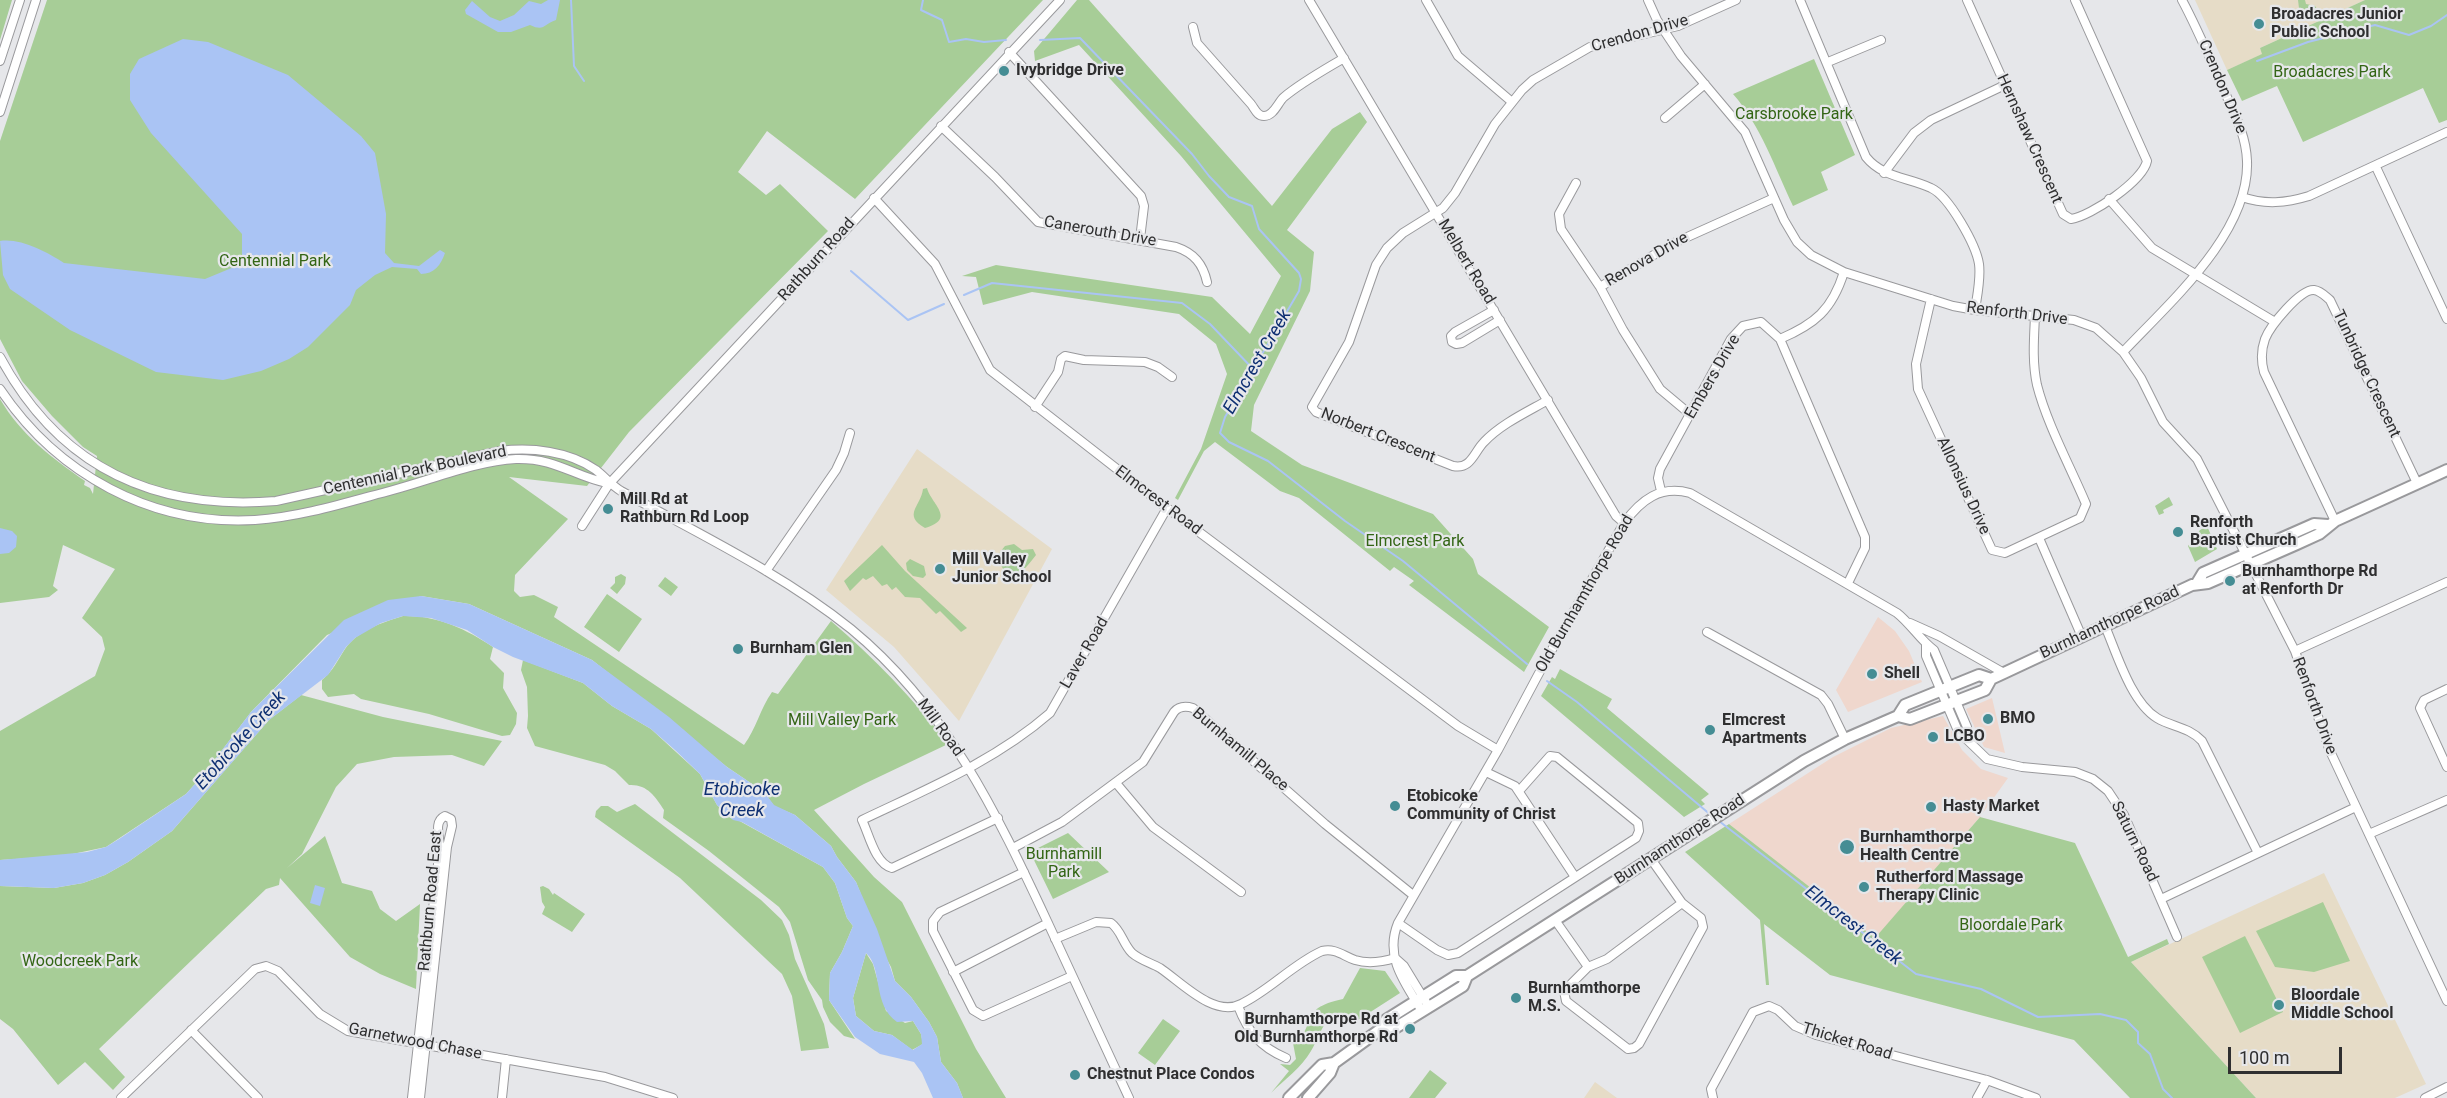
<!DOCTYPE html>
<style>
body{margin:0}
#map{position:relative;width:2447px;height:1098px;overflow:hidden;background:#e6e7ea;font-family:Roboto,sans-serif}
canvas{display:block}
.scale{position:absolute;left:2228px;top:1047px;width:114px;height:27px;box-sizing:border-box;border:3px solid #2f2f30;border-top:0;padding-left:8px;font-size:18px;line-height:21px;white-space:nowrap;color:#2f2f30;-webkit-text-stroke:4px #e6e7ea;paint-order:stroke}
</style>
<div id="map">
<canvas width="2447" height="1098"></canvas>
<div class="scale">100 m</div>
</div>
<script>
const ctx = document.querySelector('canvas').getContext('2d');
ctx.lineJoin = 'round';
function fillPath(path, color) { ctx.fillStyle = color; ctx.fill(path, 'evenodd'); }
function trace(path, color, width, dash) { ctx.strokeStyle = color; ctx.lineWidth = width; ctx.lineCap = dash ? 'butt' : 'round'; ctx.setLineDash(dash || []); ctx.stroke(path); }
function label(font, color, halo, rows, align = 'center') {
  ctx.font = font + ' Roboto,sans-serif'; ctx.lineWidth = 4.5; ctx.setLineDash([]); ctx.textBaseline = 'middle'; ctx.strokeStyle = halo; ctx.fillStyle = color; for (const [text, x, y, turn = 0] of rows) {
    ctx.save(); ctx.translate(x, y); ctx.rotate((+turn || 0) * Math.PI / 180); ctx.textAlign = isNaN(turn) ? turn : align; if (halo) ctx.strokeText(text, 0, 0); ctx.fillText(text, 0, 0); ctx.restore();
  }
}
const commercial = new Path2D(`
 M 1878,617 L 1895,631 L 1909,651 L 1922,682 L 1848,712 L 1836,690 Z
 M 1992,698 L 2005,753 L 1984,747 L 1966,709 Z
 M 1943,716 L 1962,750 L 1981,769 L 2008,778 L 1980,817 L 1875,939 L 1729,824 L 1833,757 L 1891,728 Z`);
const education = new Path2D(`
 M 2195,0 L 2365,0 L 2260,48 L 2263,54 L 2227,70 Z
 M 917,449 L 1052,549 L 959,721 L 894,647 L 826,590 Z
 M 2324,873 L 2426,1084 L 2395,1098 L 2256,1098 L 2131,962 Z
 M 1595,1082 L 1617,1098 L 1584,1098 Z`);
const green = new Path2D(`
 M 0,0 L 12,0 L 0,40 Z
 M 47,0 L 1043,0 L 855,199 L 767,131 L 738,172 L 766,195 L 780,184 L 828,231 L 629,432 L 587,486 L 509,477 L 568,519 L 515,575 L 514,591 L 520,597 L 534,595 L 558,607 L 554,617 L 744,745 C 756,729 760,709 772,692 L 778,694 L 831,621 C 875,659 913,698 948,744 L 864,784 L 814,810 L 874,877 L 902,902 L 976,1049 L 1006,1098 L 963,1098 L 957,1083 L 941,1062 L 937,1037 L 929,1022 L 911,997 L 895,981 L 891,967 L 885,956 L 856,882 L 837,857 L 831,846 L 795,815 L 774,806 L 764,792 L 727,767 L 592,660 L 469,604 L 421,596 L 327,635 L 251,712 L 204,774 L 186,794 L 106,847 L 63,856 L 0,860 L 0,731 L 95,676 L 105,649 L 102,637 L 82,618 L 115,569 L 63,545 L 53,586 L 58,590 L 49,597 L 0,603 L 0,399 C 21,435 52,458 85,481 L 84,485 L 90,488 L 93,494 L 97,456 L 83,447 L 52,416 L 22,381 L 0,339 L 0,141 Z
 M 1077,0 L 1089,0 L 1272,206 L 1332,129 L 1360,112 L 1367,122 L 1287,230 L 1314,252 L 1310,291 L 1254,405 L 1251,431 L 1302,465 L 1433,514 L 1473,559 L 1478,574 L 1549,627 L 1524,672 L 1409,585 L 1414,581 L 1394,567 L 1390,571 L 1299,498 L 1280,491 L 1215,442 L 1204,451 L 1178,500 L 1175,498 L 1201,449 L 1227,374 L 1216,344 L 1179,314 L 1032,292 L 983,305 L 976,277 L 962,276 L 996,265 L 1212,297 L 1250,334 L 1281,276 L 1181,156 L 1079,45 L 1035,61 L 1034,51 Z
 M 2298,0 L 2305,0 L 2306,4 L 2315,6 L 2322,16 L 2313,21 L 2306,20 L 2299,8 Z
 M 2365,0 L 2447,0 L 2447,120 L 2439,123 L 2423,88 L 2303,142 L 2277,86 L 2242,101 L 2227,70 L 2262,54 L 2260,48 Z
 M 1814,59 L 1855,155 L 1821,172 L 1828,190 L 1793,206 C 1775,168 1761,126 1733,94 Z
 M 927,488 C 931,504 957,519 925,528 C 902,515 921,506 923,489 Z
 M 2169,497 L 2173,505 L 2163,510 L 2164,513 L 2159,515 L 2155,506 Z
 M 2207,526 L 2217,549 L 2195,562 L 2188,546 L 2200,530 Z
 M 1014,544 L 1022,550 L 1033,549 L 1036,555 C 1027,566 1022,576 1006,574 L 998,560 L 1000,552 L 1005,546 Z
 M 882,545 L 905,571 L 967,628 L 961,632 L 940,611 L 936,614 L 920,598 L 905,597 L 896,587 L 892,590 L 887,584 L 882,586 L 873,576 L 866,580 L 863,578 L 850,591 L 844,581 Z
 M 910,559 L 924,566 L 926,575 L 923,578 L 913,576 L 907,570 L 906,563 Z
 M 621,574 L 626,577 L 625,584 L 617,594 L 610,588 L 615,583 L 615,577 Z
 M 665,577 L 678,587 L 671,596 L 658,586 Z
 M 607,594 L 642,619 L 619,652 L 584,627 Z
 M 403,616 C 437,615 466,629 493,647 L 490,659 L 504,673 L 503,688 L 517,713 L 516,724 L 510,735 L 502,736 L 429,714 L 361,699 L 354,694 L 328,697 L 322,689 L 322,680 C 333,671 337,661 345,649 C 357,631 383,622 403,616 Z
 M 523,660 L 583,683 L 612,706 L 651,729 L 700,774 L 717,805 L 725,813 L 823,867 L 835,883 L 847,918 L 853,926 L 842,952 L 830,973 L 829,1000 L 855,1039 L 844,1036 L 830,1022 L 823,1007 L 822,1000 L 808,980 L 790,922 L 779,907 L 709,851 L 663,818 L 664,810 C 655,796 647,784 629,785 L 615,771 L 605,765 L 535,746 L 527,728 L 528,716 L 527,687 L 521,670 Z
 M 1560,669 L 1612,699 L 1607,708 L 1709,794 L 1701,800 L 1705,804 L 1684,817 L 1541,696 L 1552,677 L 1555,679 Z
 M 301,695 L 383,717 L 502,741 L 484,766 L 452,755 L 394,757 L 357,764 L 336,787 L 302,854 L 287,868 L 325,836 L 342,883 L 372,891 L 380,909 L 396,921 L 420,904 L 416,989 L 380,974 L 350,957 L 280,878 L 279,885 L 266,889 L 99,1049 L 125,1077 L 113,1090 L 85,1062 L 58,1085 L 13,1029 L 0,1019 L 0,886 L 54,888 L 83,883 L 105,875 L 128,862 L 172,831 L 269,720 Z
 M 635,804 L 761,900 L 782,920 L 789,935 L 795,959 L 824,1024 L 829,1048 L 801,1051 L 792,996 L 782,974 L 680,878 L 595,817 L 596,811 L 601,806 L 608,806 L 617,812 Z
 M 1980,817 L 2075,843 L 2128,957 L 2167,939 L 2169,944 L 2131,962 L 2256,1098 L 2130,1098 L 2074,1040 L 1830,975 L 1764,924 L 1769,985 L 1766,985 L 1760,920 L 1685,852 L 1729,824 L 1875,938 Z
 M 1068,833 L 1109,872 L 1053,899 L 1030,852 Z
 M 543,886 L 549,889 L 553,895 L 554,893 L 585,914 L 572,932 L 542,914 L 545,907 L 542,902 L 540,887 Z
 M 2323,902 L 2350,961 L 2314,972 L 2275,967 L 2256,931 Z
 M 2245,936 L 2283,1012 L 2240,1033 L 2202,957 Z
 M 866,953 L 873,964 L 886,1011 L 905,1023 L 913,1021 L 921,1034 L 923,1044 L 912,1050 L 892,1035 L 874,1031 L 856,1016 L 853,998 Z
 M 1360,968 L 1385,971 L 1400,993 L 1358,1020 C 1322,1008 1325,1028 1311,1051 C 1302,1067 1284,1080 1271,1093 L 1289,1071 L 1280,1064 L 1290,1065 L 1296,1059 L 1293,1043 C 1319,1027 1295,1009 1343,999 Z
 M 1163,1019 L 1180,1031 L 1155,1065 L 1138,1053 Z
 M 1430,1070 L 1447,1083 L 1435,1098 L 1409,1098 Z`);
const water = new Path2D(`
 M 548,0 L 560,0 L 556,20 C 543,24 545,32 530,25 L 511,32 L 498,32 L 466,14 L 465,10 L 472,1 L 490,17 L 500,21 L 514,15 L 529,1 L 541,4 Z
 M 183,39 L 208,42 L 288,75 L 361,136 L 375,153 L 386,214 L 385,253 L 394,263 L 419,266 L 440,250 L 445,253 C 441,265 434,274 421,274 L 417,269 L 392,267 L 375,275 L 356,290 L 350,305 L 308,347 L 289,359 L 261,371 L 223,380 L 156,372 L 70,330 L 10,289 L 3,275 L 0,241 C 21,238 47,252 64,263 L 205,279 L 234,267 L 242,256 L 242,234 L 151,133 L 130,100 L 130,74 L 139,59 Z
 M 0,528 L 12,531 L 17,536 L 16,547 L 9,553 L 0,554 Z
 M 421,596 L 469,604 L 592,660 L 669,717 L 727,767 L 764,792 L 774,805 L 795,815 L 831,846 L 837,857 L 856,882 L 877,929 L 895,981 L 911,997 L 929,1022 L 937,1037 L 941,1062 L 957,1083 L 963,1098 L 933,1098 L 922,1073 L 914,1062 L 880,1054 L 855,1037 L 829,1000 L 830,973 L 842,952 L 853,926 L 847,918 L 835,883 L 823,867 L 742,822 L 733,820 L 725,813 L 717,805 L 700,774 L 675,750 L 651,729 L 612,706 L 583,683 L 513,657 L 493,647 L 467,630 L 431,618 L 403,616 L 381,623 L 355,638 L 346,647 L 328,675 L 269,720 L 172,831 L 128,862 L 105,875 L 83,883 L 54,888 L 0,886 L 0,860 L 87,852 L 106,847 L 119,839 L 186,794 L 204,774 L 251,712 L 344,620 L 388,600 ZM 866,953 C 883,968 872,1005 897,1022 L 913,1021 L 921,1034 L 922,1044 L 913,1050 L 892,1035 L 874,1031 L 856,1016 L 853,998 Z
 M 315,885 L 325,888 L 320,906 L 310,903 Z`);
const stream = new Path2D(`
 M 571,0 L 574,66 L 584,81
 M 923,0 L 921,10 L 942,20 L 949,42 L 966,39 L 984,42 L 1006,40
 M 1040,40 L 1080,38 L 1192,154 L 1209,176 L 1229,197 L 1252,206 L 1259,229 L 1299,273 L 1301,279 L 1299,291 L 1225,417 L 1220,433 L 1229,442 L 1268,461 L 1345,521 L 1403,561 L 1527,664
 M 2257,61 L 2308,42 L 2375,25 L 2409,35 L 2431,26 L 2447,15
 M 851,271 L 908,320 L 944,304
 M 964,295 L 992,283 L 1182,303 L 1210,324 L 1254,370
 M 1547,681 L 1577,702 L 1712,816
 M 1719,821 L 1916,974 L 1981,989 L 2038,1017 L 2100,1014 L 2126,1020 L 2138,1032 L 2138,1043 L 2150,1054 L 2163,1089 L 2172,1098`);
const minor = new Path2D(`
 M 1309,0 L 1616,516 L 1624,523
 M 1426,0 L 1458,56 L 1512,102
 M 1648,0 L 1657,20 L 1681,56 L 1745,132 L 1784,220 L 1797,242 L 1811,255 L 1844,272 L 1953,306 L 1975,310 L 2074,320 L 2096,328 L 2123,352 L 2141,378 L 2163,422 L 2197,459 L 2295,651 L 2330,751 L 2447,1001
 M 1800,0 L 1866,157 C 1883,178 1908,177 1931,188 C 1949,196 1976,245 1979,264 C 1981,279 1977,296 1975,310
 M 1967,0 L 2063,214 L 2071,219 C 2091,216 2143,181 2147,161 L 2075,0
 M 1193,27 L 1197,43 L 1251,104 C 1255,109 1257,116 1264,116 C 1274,116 1278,102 1284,97 C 1302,82 1324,70 1344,58
 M 1009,52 L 1141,196 L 1144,206 L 1140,239
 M 0,61 L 20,0
 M 1828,62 L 1881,40
 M 0,112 L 36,0
 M 1665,118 L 1705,84
 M 941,126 L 995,177 L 1038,222 L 1176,247 C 1194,253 1203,264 1207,282
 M 2376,167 L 2447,319
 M 1884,173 L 1914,133 L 1931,120 L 2005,85
 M 1576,183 L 1559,214 L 1561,229 L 1600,287 L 1623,330 L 1660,389 L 1691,415
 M 2242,197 C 2265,205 2286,203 2309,196 L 2447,132
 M 874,198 L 935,264 L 990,370 L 1167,508 L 1458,726 L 1498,750
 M 2109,199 L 2152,248 L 2275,322
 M 1600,287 L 1674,243 L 1774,198
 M 1931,299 L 1916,364 L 1918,389 L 1992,550 L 2005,553 L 2080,518 L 2086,504 C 2070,466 2047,424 2037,385 C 2032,362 2034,338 2035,316
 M 1494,310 L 1455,332 L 1451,336 L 1452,342 L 1456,344 L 1462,343 L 1500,320
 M 1780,339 C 1815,324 1832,310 1844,272
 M 2123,352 C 2169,303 2250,233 2247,161 C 2246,131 2230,106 2219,79 C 2207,52 2196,26 2182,0
 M 0,357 C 59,467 154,511 276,501 L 500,451 C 531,447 569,451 596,470 C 605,477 611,485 621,491 C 699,534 781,573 851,629 C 946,707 996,812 1047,921 C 1074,980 1102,1039 1129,1098
 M 0,389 C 57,474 151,526 255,520 C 301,517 348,502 393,490 C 431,480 476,461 516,459 C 556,458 573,476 607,483
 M 1548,400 C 1527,412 1501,424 1484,442 C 1474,452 1471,470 1453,466 L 1316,412 L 1312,407 L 1349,342 L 1376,265 L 1387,248 L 1403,233 L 1443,208 L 1455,193 L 1495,124 L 1522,90 L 1533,80 L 1590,47 L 1678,26 L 1736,0
 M 1035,407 L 1058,372 L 1061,359 L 1065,356 L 1084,360 L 1145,362 L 1158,367 L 1172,377
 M 1661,491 L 1658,478 L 1660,469 L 1731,339 L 1743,326 L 1761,322 L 1780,339 L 1865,537 L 1865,548 L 1848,583
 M 2335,521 L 2264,372 C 2261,361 2261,350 2265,339 C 2270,326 2300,289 2314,290 C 2321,291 2325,296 2330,300 L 2417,483
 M 582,526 L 609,484 L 1060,0
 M 2039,538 L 2082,637
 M 766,571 L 836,470 L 844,453 L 850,433
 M 1910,623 L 1939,636 L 2004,673
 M 2105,626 C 2117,654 2131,702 2157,718 C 2172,727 2189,727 2202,741 L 2258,853
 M 1707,632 L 1821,695 L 1828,704 L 1845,739
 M 1926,645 L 1926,656 L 1958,731 L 1987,759 L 2022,767 L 2075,772 L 2093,779 L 2108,791 L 2124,815 L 2177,937
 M 2295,651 L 2447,582
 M 2447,689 L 2424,700 L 2420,708 L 2447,767
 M 1486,772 L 1515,786 L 1575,877
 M 1116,783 L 1153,827 L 1241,892
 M 998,818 L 892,868 C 875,864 869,834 862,820 C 927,789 995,761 1050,713 L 1167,508
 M 2369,834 L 2447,800
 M 1013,848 L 1062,822 L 1143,762 L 1174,712 C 1179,706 1186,706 1193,708 L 1325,824 L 1413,895
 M 1651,859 L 1682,903 L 1701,918 L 1703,927 L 1639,1044 L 1634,1048 L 1628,1049 L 1566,1001 L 1564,991 L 1588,967 L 1607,959 L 1682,903
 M 1024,872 L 940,912 L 933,921 L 933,931 L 973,1010 L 983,1016 L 1072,976
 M 2161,899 L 2356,807
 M 1555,920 L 1588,967
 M 1398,923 L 1437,950 L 1448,955 L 1458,953 L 1636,838 L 1639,831 L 1638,823 L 1557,757 L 1550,756 L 1519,791
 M 1055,939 L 1096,922 L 1111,923 C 1121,930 1123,944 1132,953 C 1140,960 1151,963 1160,968 C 1181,982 1214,1018 1241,1004 C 1270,990 1293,964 1322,951 C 1336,948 1343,956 1355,960 C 1368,964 1382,962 1395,958
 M 1395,958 L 1404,966 L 1429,1007
 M 953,972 L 1048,923
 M 1238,1006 C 1248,1032 1260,1047 1286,1058
 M 1422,1011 C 1405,983 1384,957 1398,923 L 1498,750 L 1546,660 L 1624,523 C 1641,500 1660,485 1690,493 L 1897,613 C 1911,624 1920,640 1934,650 L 1967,727 L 1968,739
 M 191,1030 L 258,1098
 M 121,1098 L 255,969 L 266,966 L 278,971 L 320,1014 L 348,1031 L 605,1077 L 673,1098
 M 412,1098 L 440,846 C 439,835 434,821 445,816 L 451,819 L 452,826 L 447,847 L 420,1098
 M 502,1098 L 506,1059
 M 1713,1098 L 1711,1089 L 1753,1012 L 1769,1006 L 1778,1010 L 1795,1026 L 1816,1035 L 1987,1080 L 2036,1098
 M 1977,1098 L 1987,1080
 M 2425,1098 L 2447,1087`);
const major = new Path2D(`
 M 2197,583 L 2203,573 L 2314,524 L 2328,525
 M 1898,716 L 1910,719 L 1985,690 L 1991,679 L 2004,673 L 2192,585 L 2208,583 L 2297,544 L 2319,534 L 2335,521 L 2447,470
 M 1381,1029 L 1390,1031 L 1463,986 L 1467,976
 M 1289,1098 L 1322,1065 L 1334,1063
 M 1308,1098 L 1330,1073 L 1334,1063 L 1381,1029 L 1386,1020 L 1456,976 L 1467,976 L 1804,761 L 1845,739 L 1898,716 L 1905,705 L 1979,675 L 1991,679`);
const markers = [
 [2259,24,6,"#458d94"],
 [1004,71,6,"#458d94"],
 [608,509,6,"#458d94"],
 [2178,532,6,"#458d94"],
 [940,569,6,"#458d94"],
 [2230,581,6,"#458d94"],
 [738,649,6,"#458d94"],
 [1872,674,6,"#458d94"],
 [1988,719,6,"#458d94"],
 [1710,730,6,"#458d94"],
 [1933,737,6,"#458d94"],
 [1395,806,6,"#458d94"],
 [1931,807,6,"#458d94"],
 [1847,847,8,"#458d94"],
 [1864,887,6,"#458d94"],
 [1516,998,6,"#458d94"],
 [2279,1005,6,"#458d94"],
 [1410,1029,6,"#458d94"],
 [1075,1075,6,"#458d94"]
];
const poiNames = [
 ["Broadacres Junior",2271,15],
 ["Public School",2271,33],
 ["Ivybridge Drive",1016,71],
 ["Mill Rd at",620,500],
 ["Rathburn Rd Loop",620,518],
 ["Renforth",2190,523],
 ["Baptist Church",2190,541],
 ["Mill Valley",952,560],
 ["Junior School",952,578],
 ["Burnhamthorpe Rd",2242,572],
 ["at Renforth Dr",2242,590],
 ["Burnham Glen",750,649],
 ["Shell",1884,674],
 ["BMO",2000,719],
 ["Elmcrest",1722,721],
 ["Apartments",1722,739],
 ["LCBO",1945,737],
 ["Etobicoke",1407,797],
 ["Community of Christ",1407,815],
 ["Hasty Market",1943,807],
 ["Burnhamthorpe",1860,838],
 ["Health Centre",1860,856],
 ["Rutherford Massage",1876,878],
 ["Therapy Clinic",1876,896],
 ["Burnhamthorpe",1528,989],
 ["M.S.",1528,1007],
 ["Bloordale",2291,996],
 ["Middle School",2291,1014],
 ["Burnhamthorpe Rd at",1398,1020,"right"],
 ["Old Burnhamthorpe Rd",1398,1038,"right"],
 ["Chestnut Place Condos",1087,1075]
];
const streetNames = [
 ["Crendon Drive",1640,34,-16],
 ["Crendon Drive",2222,87,67],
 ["Hernshaw Crescent",2029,139,66],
 ["Canerouth Drive",1100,232,10],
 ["Rathburn Road",817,260,-48],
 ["Renova Drive",1647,260,-30],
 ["Melbert Road",1466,262,59],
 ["Renforth Drive",2017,314,7],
 ["Tunbridge Crescent",2366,374,65],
 ["Embers Drive",1713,377,-60],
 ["Norbert Crescent",1378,436,22],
 ["Centennial Park Boulevard",415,471,-12],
 ["Allonsius Drive",1963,486,65],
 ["Elmcrest Road",1158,501,37],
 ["Old Burnhamthorpe Road",1585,594,-60],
 ["Burnhamthorpe Road",2110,623,-25],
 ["Laver Road",1085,653,-60],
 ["Renforth Drive",2314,706,70],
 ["Mill Road",940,728,54],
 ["Burnhamill Place",1240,750,40],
 ["Burnhamthorpe Road",1680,840,-33],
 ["Saturn Road",2134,842,64],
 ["Rathburn Road East",431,901,-85],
 ["Garnetwood Chase",415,1042,11],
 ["Thicket Road",1847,1042,17]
];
const parkNames = [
 ["Broadacres Park",2332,73],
 ["Carsbrooke Park",1794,115],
 ["Centennial Park",275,262],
 ["Elmcrest Park",1415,542],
 ["Mill Valley Park",842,721],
 ["Burnhamill",1064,855],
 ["Park",1064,873],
 ["Bloordale Park",2011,926],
 ["Woodcreek Park",80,962]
];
const waterNames = [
 ["Elmcrest Creek",1258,362,-60],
 ["Etobicoke Creek",241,741,-48],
 ["Etobicoke",742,790],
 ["Creek",742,811],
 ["Elmcrest Creek",1853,926,38]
];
fillPath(commercial, '#efd7cd');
fillPath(education, '#e6dcc7');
fillPath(green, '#a7cd97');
fillPath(water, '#aac4f4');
trace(stream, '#aac4f4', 2);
trace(minor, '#99999c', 10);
trace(major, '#99999c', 14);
trace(minor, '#fff', 8);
trace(major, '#fff', 10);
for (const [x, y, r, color] of markers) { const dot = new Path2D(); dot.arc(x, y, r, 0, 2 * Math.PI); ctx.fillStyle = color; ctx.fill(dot); trace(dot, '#e6e7ea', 2); }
label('bold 16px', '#2f2f30', '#e6e7ea', poiNames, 'left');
label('16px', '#2f2f30', '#e6e7ea', streetNames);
label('16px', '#336515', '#e6e7ea', parkNames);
label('italic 18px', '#0e2f72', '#e6e7ea', waterNames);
</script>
